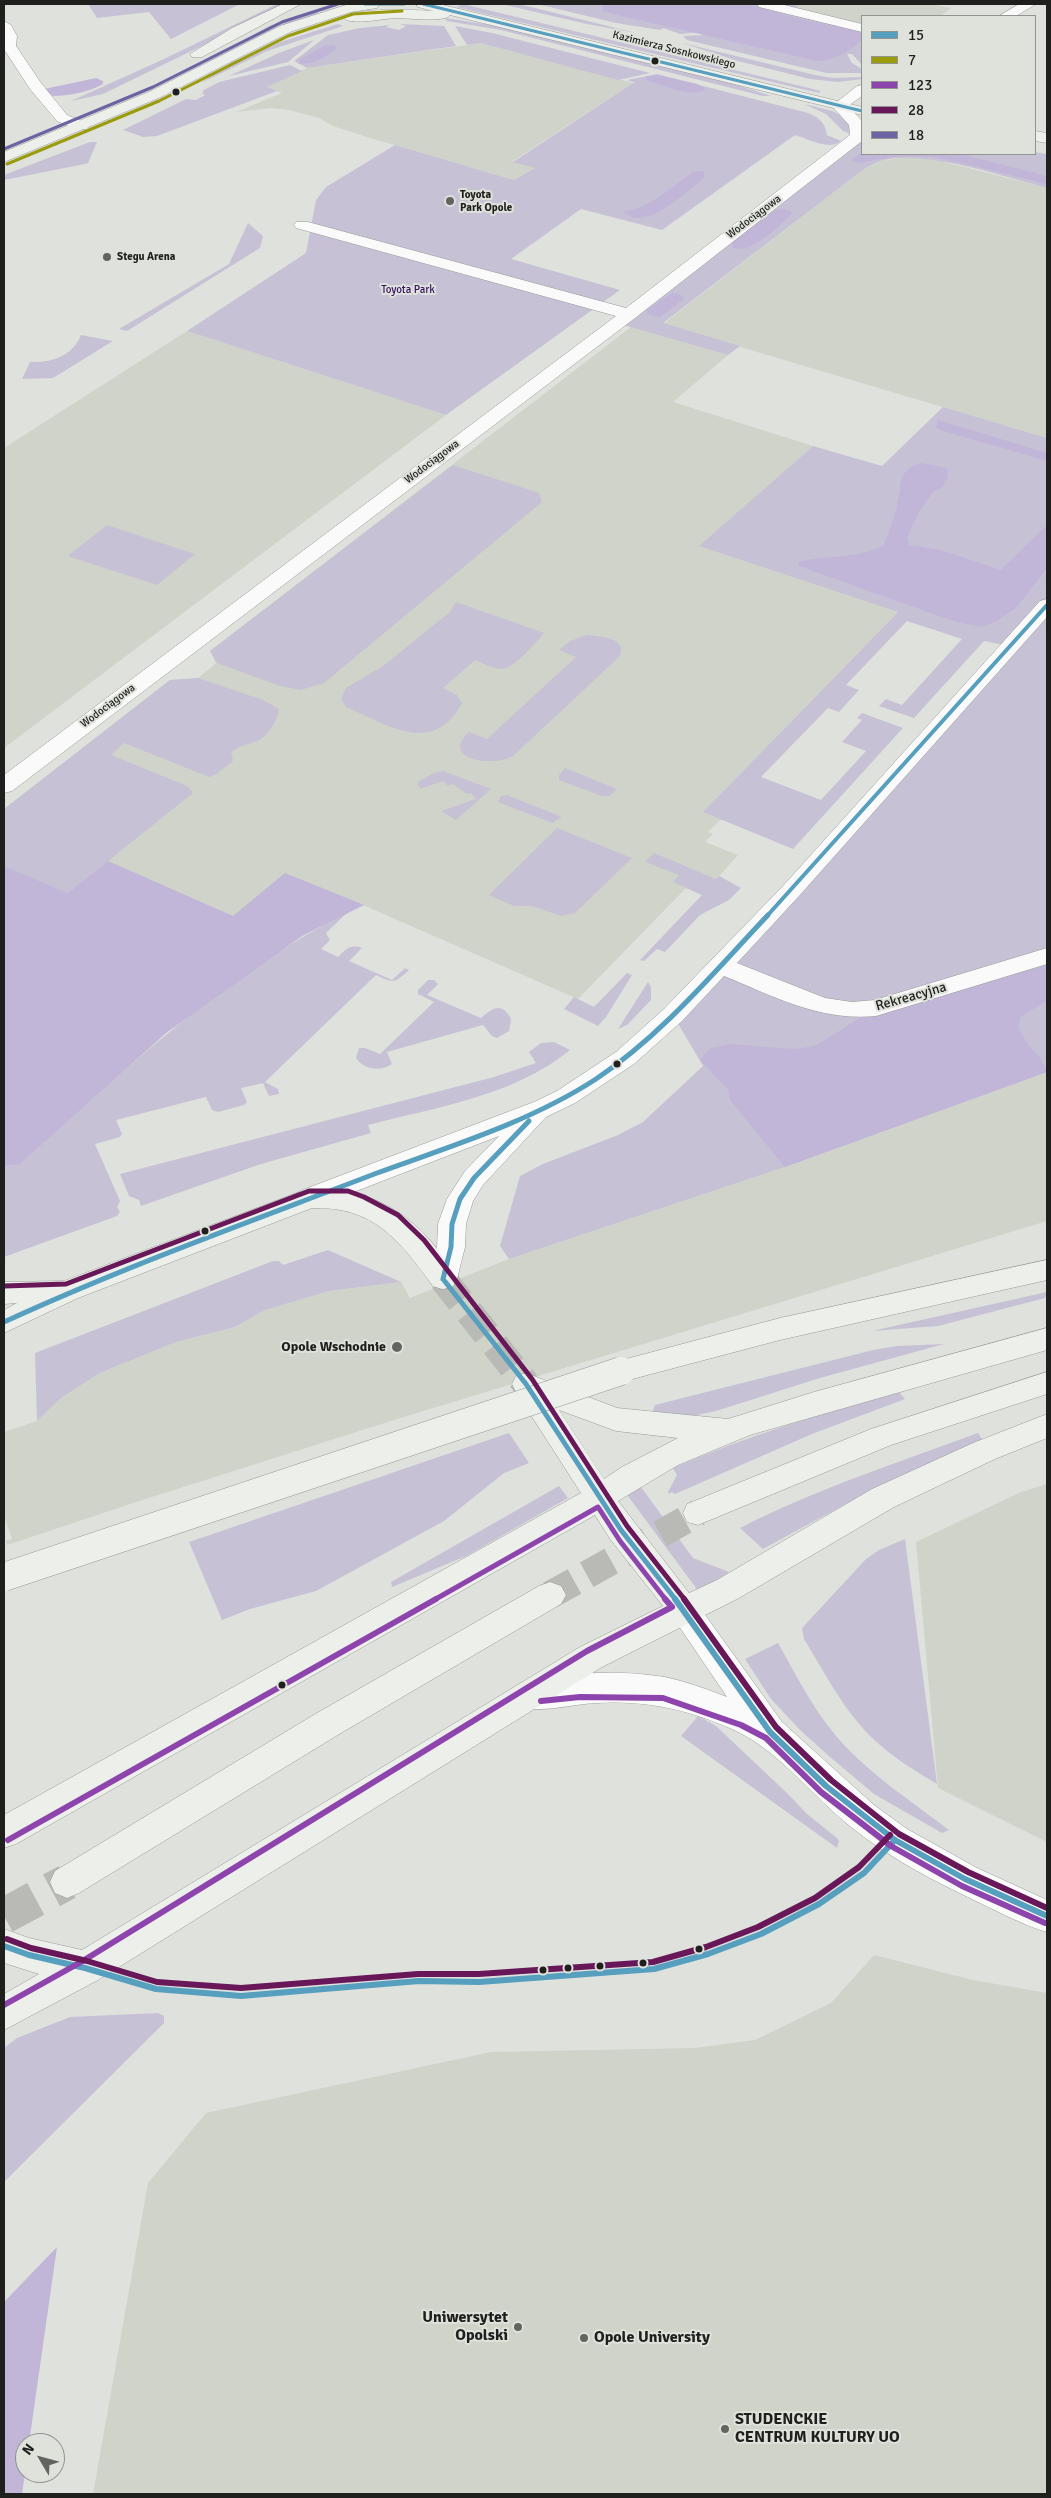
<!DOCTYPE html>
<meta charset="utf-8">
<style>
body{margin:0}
#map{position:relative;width:1051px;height:2498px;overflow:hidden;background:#dfe1dc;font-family:Signika,sans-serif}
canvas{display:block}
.frame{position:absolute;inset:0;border:5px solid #1f201d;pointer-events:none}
.legend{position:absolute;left:861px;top:15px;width:175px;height:140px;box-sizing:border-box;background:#dfe2db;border:1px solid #92948f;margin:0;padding:6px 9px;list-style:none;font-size:15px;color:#1f201d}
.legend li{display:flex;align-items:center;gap:10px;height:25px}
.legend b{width:25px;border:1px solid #92948f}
.north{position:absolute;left:15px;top:2433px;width:50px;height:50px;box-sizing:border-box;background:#dfe2db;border:1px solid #92948f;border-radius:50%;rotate:307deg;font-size:14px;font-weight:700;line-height:20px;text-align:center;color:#1f201d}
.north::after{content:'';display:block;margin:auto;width:18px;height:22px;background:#626460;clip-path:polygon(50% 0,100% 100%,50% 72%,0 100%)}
</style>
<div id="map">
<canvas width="1051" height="2498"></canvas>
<div class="frame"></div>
<ul class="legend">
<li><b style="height:6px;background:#569fbe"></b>15</li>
<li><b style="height:6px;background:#9a9b0d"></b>7</li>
<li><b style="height:6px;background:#8e44ad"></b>123</li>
<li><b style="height:6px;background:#681759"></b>28</li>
<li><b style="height:6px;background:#6c63a2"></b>18</li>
</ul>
<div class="north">N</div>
</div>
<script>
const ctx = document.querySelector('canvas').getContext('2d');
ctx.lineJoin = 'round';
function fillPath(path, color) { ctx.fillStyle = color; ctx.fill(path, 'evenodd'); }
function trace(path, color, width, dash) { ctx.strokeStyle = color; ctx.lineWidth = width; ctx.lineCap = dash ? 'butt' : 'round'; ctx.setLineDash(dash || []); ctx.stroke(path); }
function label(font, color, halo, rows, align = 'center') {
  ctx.font = font + ' Signika,sans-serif'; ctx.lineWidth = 4; ctx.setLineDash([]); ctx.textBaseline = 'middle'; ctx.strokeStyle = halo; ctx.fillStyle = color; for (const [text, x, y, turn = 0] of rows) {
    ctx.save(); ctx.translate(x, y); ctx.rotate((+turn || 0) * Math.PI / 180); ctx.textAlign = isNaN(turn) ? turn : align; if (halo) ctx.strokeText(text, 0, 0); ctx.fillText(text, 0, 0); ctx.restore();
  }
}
const built = new Path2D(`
 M 800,4 L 929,4 L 951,8 L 940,16 L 862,16 L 862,28 L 789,11 Z
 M 481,43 L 633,83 L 513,161 L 536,168 L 514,180 L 367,137 L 333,126 L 319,118 L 289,110 L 271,108 L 236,112 L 282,93 L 266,87 L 307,68 Z
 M 913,157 L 937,160 L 1047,188 L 1047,438 L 663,324 L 863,170 L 884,160 Z
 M 631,327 L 728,355 L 673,402 L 813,446 L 700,546 L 898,612 L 704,811 L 726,821 L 720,820 L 708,832 L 713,834 L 705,842 L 738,855 L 702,895 L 686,888 L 578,999 L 363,905 L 302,936 L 166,1033 L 19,1165 L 4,1166 L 4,809 L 170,680 L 198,678 L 216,663 L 210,651 Z
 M 187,331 L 446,415 L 4,748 L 4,448 Z
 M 1047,1072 L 1047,1221 L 394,1420 L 130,1504 L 7,1545 L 6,1541 L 12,1539 L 4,1515 L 4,1432 L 37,1421 L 61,1398 L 100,1373 L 176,1342 L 235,1327 L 265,1310 L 329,1291 L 401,1282 L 410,1298 L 509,1259 L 785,1167 Z
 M 1047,1484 L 1047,1842 L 938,1788 L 916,1542 L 1021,1492 Z
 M 874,1955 L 973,1980 L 1047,1993 L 1047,2494 L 93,2494 L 148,2183 L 206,2113 L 491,2052 L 695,2048 L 755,2040 L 831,2003 Z`);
const green = new Path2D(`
 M 88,4 L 240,4 L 171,39 L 149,12 L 97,18 Z
 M 277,4 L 288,4 L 103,94 L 71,101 L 164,59 Z
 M 463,4 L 821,91 L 819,93 L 456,7 Z
 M 501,4 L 519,4 L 636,33 L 587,24 Z
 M 537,4 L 800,4 L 790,10 L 862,28 L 862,65 L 852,54 L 847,54 L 852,63 L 862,69 L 862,73 L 826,73 L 687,40 L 683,36 L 703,35 L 701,32 L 680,34 L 663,28 L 660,30 L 616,23 Z
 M 313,11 L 321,14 L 265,35 L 98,114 L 213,58 L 269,26 Z
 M 445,18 L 498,26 L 545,37 L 731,83 L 771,96 L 763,96 L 501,30 L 447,21 Z
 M 338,24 L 343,26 L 267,51 L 201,83 L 230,63 L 267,46 Z
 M 400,24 L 444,26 L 456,46 L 307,68 L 294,61 L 328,35 L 360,28 L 389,25 L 386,27 L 399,30 L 406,26 Z
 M 455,26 L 492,33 L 650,73 L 618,80 L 481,43 L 467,45 Z
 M 314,40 L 288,62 L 229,76 L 279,53 Z
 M 682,43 L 815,75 L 833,78 L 862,77 L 862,79 L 838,82 L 810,79 L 738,61 Z
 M 290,65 L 302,71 L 267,87 L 277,91 L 157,136 L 143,137 L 123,130 L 186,99 L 196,100 L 205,95 L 202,93 L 204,92 L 202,91 L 219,82 Z
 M 657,74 L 808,113 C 820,118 825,123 827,135 L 841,141 C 829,151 809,139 795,135 L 662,230 L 581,209 L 511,259 L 620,290 L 446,415 L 187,331 L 306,253 L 316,200 L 326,187 L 395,145 L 514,180 L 535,168 L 513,162 L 633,83 L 636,83 L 627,80 Z
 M 804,104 L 832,111 L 850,120 L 851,134 L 843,131 L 826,114 Z
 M 862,133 L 862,154 L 1035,154 L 1035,152 L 1047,154 L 1047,188 C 1004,177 926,150 884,160 C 877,162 870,166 863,170 L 663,323 L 740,346 L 728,355 L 616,323 Z
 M 90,142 L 97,142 L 88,163 L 85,164 L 4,180 L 4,175 Z
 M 248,223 L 263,236 L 260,248 L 127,331 L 119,329 L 229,264 Z
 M 81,335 L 113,341 L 53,378 L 22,379 L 30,362 C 51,363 73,356 81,335 Z
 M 943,407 L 1047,438 L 1047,1072 L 785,1167 L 509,1259 L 500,1246 L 520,1176 L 543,1164 L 618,1135 L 643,1122 L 703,1066 L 673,1015 L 1009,646 L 984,641 L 914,718 L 879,706 L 886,699 L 902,705 L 962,639 L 907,621 L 846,685 L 859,690 L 839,712 L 828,708 L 761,777 L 821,800 L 866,751 L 842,742 L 862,720 L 857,718 L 862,713 L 903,728 L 793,849 L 703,812 L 898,612 L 699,546 L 813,446 L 882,466 Z
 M 453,465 L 539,493 L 542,502 L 324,683 L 301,690 L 280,686 L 217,663 L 210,651 Z
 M 107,525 L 195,554 L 157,585 L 68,556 Z
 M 456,602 L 544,633 C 535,643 515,668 502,669 C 493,669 483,663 475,660 L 443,688 L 457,695 L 462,703 C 433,757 388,725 346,707 L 341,699 L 346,688 L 383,666 L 450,612 Z
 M 587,635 C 599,636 630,638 619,657 L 513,756 C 492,768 439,759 469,732 L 487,739 L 576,657 L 559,650 L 570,641 Z
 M 198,678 L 263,700 L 279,709 C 277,720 269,736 257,741 C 247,745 240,745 231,752 L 233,761 L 215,775 L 209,777 L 124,743 L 111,755 L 187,786 L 193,793 L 68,893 L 4,866 L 4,809 L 170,680 Z
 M 565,768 L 617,789 L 609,796 L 602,796 L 559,780 L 559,775 Z
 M 443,771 L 491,789 L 456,820 L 441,811 L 476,799 L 471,793 L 467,794 L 453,784 L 448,786 L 443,781 L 420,789 L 418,785 L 418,782 L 434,773 Z
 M 507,795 L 562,817 L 552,823 L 498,802 L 501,796 Z
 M 557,828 L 632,858 L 575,913 L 561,916 L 532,906 L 514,906 L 489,895 Z
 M 654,853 L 716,879 L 719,876 L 741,888 L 729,900 L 700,915 L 665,952 L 657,949 L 644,961 L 640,960 L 702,895 L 673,882 L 679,875 L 645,862 Z
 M 347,913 L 326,933 L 330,940 L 321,949 L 338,957 C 346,949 350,944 362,948 L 349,961 L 392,980 L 405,968 L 409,970 C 394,984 393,983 376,975 L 265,1082 L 278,1089 L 279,1094 L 269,1096 L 263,1083 L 241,1088 L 247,1102 L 244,1105 L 218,1112 L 212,1110 L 206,1097 L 116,1120 L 122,1134 L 120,1137 L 95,1144 L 120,1201 L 117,1207 L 120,1212 L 117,1216 L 4,1257 L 4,1166 L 19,1165 C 121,1073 223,975 347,913 Z
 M 627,973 L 632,975 L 606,1017 L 598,1026 L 564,1009 L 574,997 L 594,1007 Z
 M 428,980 L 434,980 L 438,984 L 427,995 L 481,1018 C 492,1008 502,1001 511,1019 L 509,1031 L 497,1038 L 492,1036 L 483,1025 L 387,1052 L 392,1064 C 381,1072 364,1070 356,1058 L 359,1048 L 365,1048 L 380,1054 L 434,1002 L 418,994 L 418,990 Z
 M 648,982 L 651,987 L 651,1000 L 627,1025 L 618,1029 Z
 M 554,1042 L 570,1050 C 514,1096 436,1107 368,1125 L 371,1133 L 261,1164 L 141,1206 L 139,1200 L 129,1196 L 120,1174 L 494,1077 L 536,1063 L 529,1052 L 541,1043 Z
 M 328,1250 L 401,1282 L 329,1291 L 265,1310 L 235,1327 L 176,1342 L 100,1373 L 61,1398 L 37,1421 L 35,1353 L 273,1261 L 279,1261 L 283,1265 Z
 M 1047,1292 L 1045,1298 L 938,1326 L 872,1331 Z
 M 944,1344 L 820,1378 L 716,1411 L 693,1416 L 651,1416 L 655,1405 L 873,1350 L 897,1346 Z
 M 899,1392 L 905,1399 L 812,1434 L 675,1494 L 672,1492 L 669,1494 L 668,1492 L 677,1475 L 673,1468 C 747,1436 822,1413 899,1392 Z
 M 509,1433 L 529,1463 L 504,1473 L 444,1521 L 316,1591 L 250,1609 L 222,1620 L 189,1542 Z
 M 978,1433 L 984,1442 L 851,1501 L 763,1549 L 740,1528 C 816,1489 897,1463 978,1433 Z
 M 638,1483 L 693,1558 L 729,1572 L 699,1592 L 625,1492 Z
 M 559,1486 L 568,1498 L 466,1556 L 392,1587 L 391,1582 Z
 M 905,1539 L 937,1784 C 917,1772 897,1760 880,1745 C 847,1717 826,1675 804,1639 L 802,1628 L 866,1559 L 879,1550 Z
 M 778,1643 C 796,1675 813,1709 837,1737 C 868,1773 911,1801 949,1830 L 942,1833 L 874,1794 L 830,1757 L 801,1731 L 771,1699 L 745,1659 Z
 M 698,1716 L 716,1726 L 788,1794 L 807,1814 L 837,1838 L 839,1841 L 837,1848 L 681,1736 Z
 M 158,2013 L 164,2016 L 164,2023 L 4,2182 L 4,2048 L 17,2038 L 70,2017 Z`);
const forest = new Path2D(`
 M 606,4 L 747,4 L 793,17 L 862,32 L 862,40 C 848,52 836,60 817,61 L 613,14 L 603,11 L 602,7 Z
 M 334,45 L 337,48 C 326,56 313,67 298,63 L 300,59 L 324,46 Z
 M 657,75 L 697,84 L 706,89 C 691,99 662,84 646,80 L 646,77 Z
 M 96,78 L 103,81 L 103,84 C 90,92 68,96 53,96 L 44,89 Z
 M 862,152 L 862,154 L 960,154 L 1047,176 L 1047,184 L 936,157 L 897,156 L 859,163 L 851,160 Z
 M 703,171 L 705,176 C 690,190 657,220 636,218 C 631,218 626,213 622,211 C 649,210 671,187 693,172 Z
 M 782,209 L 791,211 L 791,215 C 776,228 754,253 733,248 L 732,242 L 775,210 Z
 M 672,293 L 680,294 L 684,299 L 660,317 L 647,314 L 647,310 Z
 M 938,420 L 1047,453 L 1047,461 L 943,431 L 936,428 Z
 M 921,463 L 947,468 L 948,476 L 943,487 L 933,492 L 919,512 L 907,538 L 909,545 L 941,550 L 1001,570 L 1047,525 L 1047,568 L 1017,607 L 997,621 L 982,627 L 953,621 L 799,566 L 798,562 C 827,555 857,559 884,545 L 896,512 L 902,476 L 911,467 Z
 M 108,861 L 233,916 L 285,873 L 364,905 L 302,936 L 166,1033 L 19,1165 L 4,1166 L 4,866 L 68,893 Z
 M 1047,956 L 1047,1000 L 1021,1017 L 1018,1027 L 1029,1046 L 1041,1059 L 1047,1072 L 785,1167 L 730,1100 L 728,1089 L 700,1060 L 711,1048 L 731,1044 L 794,1049 L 815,1046 L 876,1008 Z
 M 57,2247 L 29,2443 L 25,2443 L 25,2473 L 22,2494 L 4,2494 L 4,2302 Z`);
const secondaryTunnelFar1 = new Path2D(`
 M 443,1279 L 526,1384
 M 550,1595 L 698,1513`);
const secondaryTunnel = new Path2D(`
 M 4,1916 L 67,1882`);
const street = new Path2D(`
 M 757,4 L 780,4 L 862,24 L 862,32 L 759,7 Z
 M 1019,4 L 1036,4 L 1016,16 L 999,16 Z
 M 4,21 L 11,25 L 17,36 L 16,46 L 41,83 L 67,115 L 86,123 L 89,126 L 86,129 L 76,129 L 57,121 L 30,89 L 4,49 Z
 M 862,85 L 862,96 L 848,106 L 862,121 L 862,141 L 635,318 L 12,791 L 4,793 L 4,775 L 616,316 L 296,228 L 294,225 L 296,222 L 308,222 L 626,308 L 850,135 L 849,125 L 832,106 L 857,86 Z
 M 1047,599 L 1047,617 L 799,896 L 737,963 L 825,998 L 852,1002 L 875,1000 L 1047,948 L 1047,964 L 876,1016 C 818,1021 776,997 724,976 L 682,1021 L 634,1064 L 575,1103 L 546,1117 L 483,1185 L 473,1201 L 466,1224 L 465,1247 L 457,1279 L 453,1286 L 443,1289 L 433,1286 L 429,1279 L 437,1247 L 438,1224 L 447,1199 L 465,1171 L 499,1136 L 320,1205 L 310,1208 L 300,1205 L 297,1198 L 300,1191 L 534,1102 L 557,1091 L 616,1052 L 664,1009 L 783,886 L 1040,601 Z
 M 684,1597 L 695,1601 L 782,1722 L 874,1805 L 907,1829 L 977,1868 L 1047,1900 L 1047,1932 C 1023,1925 1001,1913 978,1902 C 934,1881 889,1858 851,1827 C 811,1795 779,1750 732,1729 C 687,1709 645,1700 596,1703 C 571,1704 541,1714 518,1706 L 513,1696 L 518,1686 C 557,1671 622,1670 664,1677 C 685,1681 706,1689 727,1697 L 668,1610 L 673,1601 Z`);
const secondary = new Path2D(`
 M 283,4 L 301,4 L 202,57 L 192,57 L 190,54 L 232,28 Z
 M 349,4 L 379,5 L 377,8 L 351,12 L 290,32 L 161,97 L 4,162 L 4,152 L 151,91 L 280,26 Z
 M 416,4 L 439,4 L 862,107 L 862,115 L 450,15 C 445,23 408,18 397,18 C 386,18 350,26 344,18 C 353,7 417,10 433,11 L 418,7 Z
 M 1035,131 L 1047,133 L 1047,143 L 1035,141 Z
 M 310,1188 C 377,1187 425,1221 457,1279 L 453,1286 L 443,1289 L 433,1286 C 399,1240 374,1206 312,1208 L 78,1298 L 4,1333 L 4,1310 L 17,1303 L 4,1304 L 4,1282 L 64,1281 Z
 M 1047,1260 L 1047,1280 L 780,1340 L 621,1382 L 611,1379 L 607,1371 L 611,1363 L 780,1318 Z
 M 1047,1328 L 1047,1350 L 750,1435 L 678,1465 L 618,1501 L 689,1593 L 717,1580 L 872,1489 L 973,1443 L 1047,1414 L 1047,1438 L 995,1459 L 894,1507 L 739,1598 L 602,1667 L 98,1980 L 4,2030 L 4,1994 L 39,1974 L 4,1963 L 4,1929 L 29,1938 L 82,1950 L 580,1647 L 663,1606 L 610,1539 L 595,1515 L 16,1844 L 4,1848 L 4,1815 L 581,1493 L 516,1392 L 512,1384 L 516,1376 L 526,1373 L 617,1408 L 728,1419 L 814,1392 ZM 559,1410 L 616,1431 L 678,1438 L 622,1467 L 604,1479 Z
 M 1047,1372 L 1047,1394 L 891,1445 L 698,1525 L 687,1522 L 683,1513 L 687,1504 L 871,1429 Z
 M 550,1582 L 561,1586 L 566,1595 L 561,1604 L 341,1733 L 79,1893 L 67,1898 L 55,1893 L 50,1882 L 55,1871 L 317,1713 L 539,1586 Z`);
const secondaryBridge = new Path2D(`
 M 4,1577 L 621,1371`);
const bus1Far3 = new Path2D(`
 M 365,4 L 404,4
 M 423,4 L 862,111`);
const bus1Far2 = new Path2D(`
 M 767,916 L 1047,605`);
const bus1Far1 = new Path2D(`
 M 443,1279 L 451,1247 L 452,1224 L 460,1199 L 474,1178 L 529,1121
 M 443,1279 L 526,1384 L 621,1530 L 676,1600
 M 4,1322 C 126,1266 252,1221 377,1173 C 451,1146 530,1122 596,1079 C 662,1035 714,972 768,915`);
const bus1 = new Path2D(`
 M 675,1599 L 770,1732 L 826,1786 L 895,1840 L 965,1879 L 1047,1916
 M 4,1946 L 29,1955 L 85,1968 L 156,1989 L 241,1996 L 419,1981 L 479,1982 L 654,1969 L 708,1954 L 761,1934 L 819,1904 L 864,1873 L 895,1840`);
const bus2 = new Path2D(`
 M 7,164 L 159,101 L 288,36 L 353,14 L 402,11`);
const bus3Far1 = new Path2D(`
 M 434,1600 L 598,1507 L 620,1541 L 666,1600`);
const bus3 = new Path2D(`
 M 541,1701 L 580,1697 L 663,1698 L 741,1725 L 766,1738 L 821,1792 L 891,1846 L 962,1886 L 1045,1923
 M 8,1840 L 436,1599
 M 4,2005 L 81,1962 L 587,1651 L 672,1607 L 665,1599`);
const bus4Far1 = new Path2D(`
 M 4,1286 L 66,1284 L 309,1191 L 348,1191 L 364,1197 L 398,1215 L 424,1240 L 532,1379 L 627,1526 L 685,1600`);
const bus4 = new Path2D(`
 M 684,1599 L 776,1727 L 831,1780 L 899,1834 L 968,1872 L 1047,1908
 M 7,1939 L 31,1948 L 87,1961 L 157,1982 L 241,1988 L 418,1974 L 479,1974 L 653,1962 L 706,1947 L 758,1927 L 815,1898 L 859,1867 L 890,1835`);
const bus5 = new Path2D(`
 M 4,149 L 153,87 L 282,22 L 338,4`);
const markers = [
 [655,61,4.5,"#1f201d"],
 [176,92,4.5,"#1f201d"],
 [450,201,5,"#626460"],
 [107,257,5,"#626460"],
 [617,1064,4.5,"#1f201d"],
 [205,1231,4.5,"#1f201d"],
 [397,1347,6,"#626460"],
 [282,1685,4.5,"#1f201d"],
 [699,1949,4.5,"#1f201d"],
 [643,1963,4.5,"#1f201d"],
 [600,1966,4.5,"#1f201d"],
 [568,1968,4.5,"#1f201d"],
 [543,1970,4.5,"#1f201d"],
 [518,2327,5,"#626460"],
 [584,2338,5,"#626460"],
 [725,2429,5,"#626460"]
];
const farStreetnames = [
 ["Kazimierza Sosnkowskiego",674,50,14],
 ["Wodociągowa",754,217,-37],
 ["Wodociągowa",432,462,-37],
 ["Wodociągowa",108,706,-37]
];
const farPoinames = [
 ["Toyota",460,195],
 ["Park Opole",460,208],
 ["Stegu Arena",117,257]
];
const farParknames = [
 ["Toyota Park",408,290]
];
const streetNames = [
 ["Rekreacyjna",911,997,-16]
];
const poiNames = [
 ["Opole Wschodnie",386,1347]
];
const nearPoinames = [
 ["Uniwersytet",508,2318,"right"],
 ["Opolski",508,2336,"right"],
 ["Opole University",594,2338],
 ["STUDENCKIE",735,2420],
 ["CENTRUM KULTURY UO",735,2438]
];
fillPath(built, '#d0d3c9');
fillPath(green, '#c7c1d6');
fillPath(forest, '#c1b6d8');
trace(secondaryTunnelFar1, '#b9bab6', 28, [28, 14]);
trace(secondaryTunnel, '#b9bab6', 36, [36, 18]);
trace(street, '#999a97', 1);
trace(secondary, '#999a97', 1);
fillPath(street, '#fafafa');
fillPath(secondary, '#edefeb');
trace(secondaryBridge, '#999a97', 29, []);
trace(secondaryBridge, '#edefeb', 28);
trace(bus1Far3, '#569fbe', 3);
trace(bus1Far2, '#569fbe', 4);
trace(bus1Far1, '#569fbe', 5);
trace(bus1, '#569fbe', 6);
trace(bus2, '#9a9b0d', 3);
trace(bus3Far1, '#8e44ad', 5);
trace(bus3, '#8e44ad', 6);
trace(bus4Far1, '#681759', 5);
trace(bus4, '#681759', 6);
trace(bus5, '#6c63a2', 3);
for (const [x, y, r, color] of markers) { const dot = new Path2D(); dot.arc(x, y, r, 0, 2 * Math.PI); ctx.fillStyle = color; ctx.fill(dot); trace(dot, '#dfe2db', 2); }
label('11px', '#1f201d', '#dfe2db', farStreetnames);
label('bold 11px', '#1f201d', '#dfe2db', farPoinames, 'left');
label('11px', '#361060', '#dfe2db', farParknames);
label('14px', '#1f201d', '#dfe2db', streetNames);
label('bold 14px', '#1f201d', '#dfe2db', poiNames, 'right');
label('bold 16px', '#1f201d', '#dfe2db', nearPoinames, 'left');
</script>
